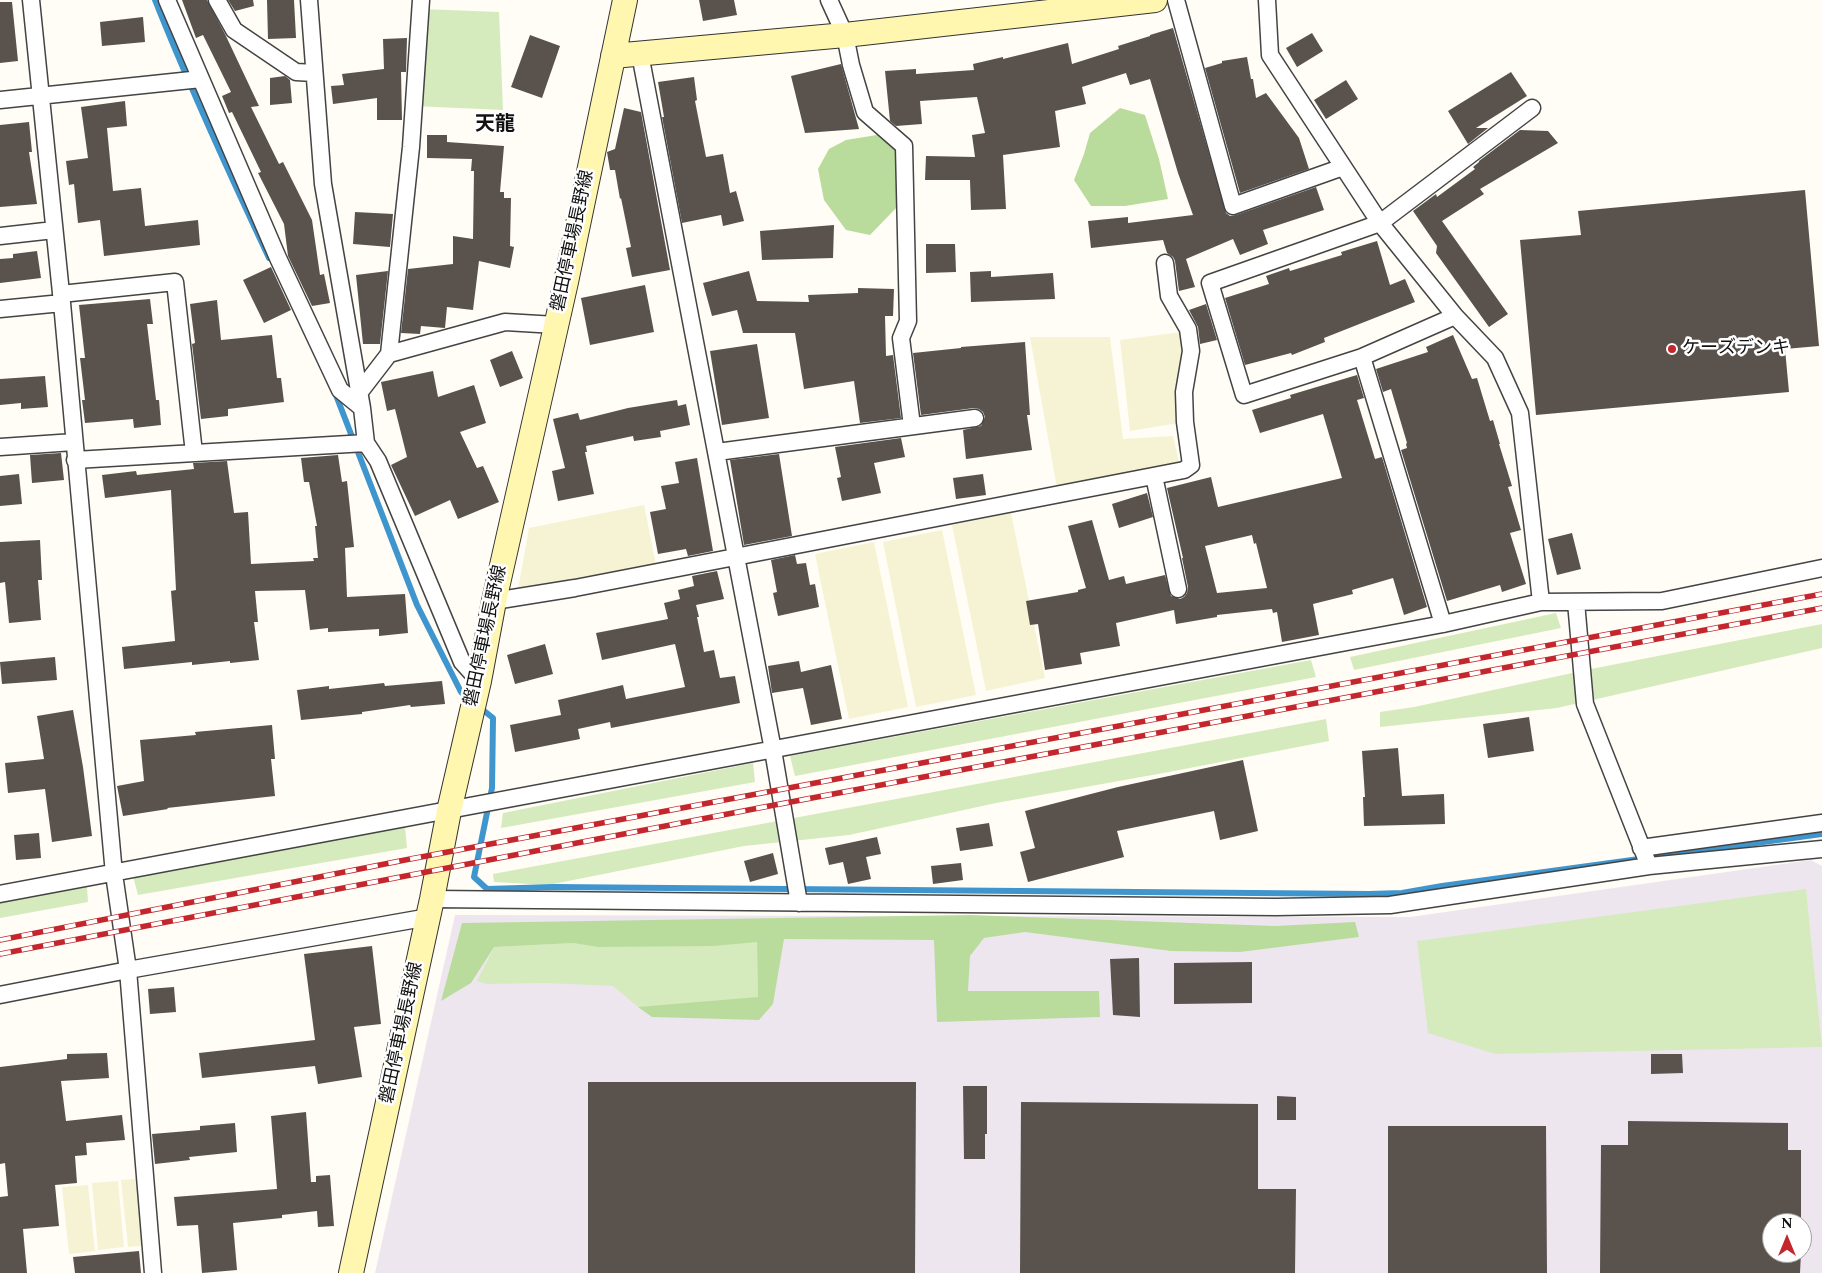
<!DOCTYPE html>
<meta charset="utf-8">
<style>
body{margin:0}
#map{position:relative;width:1822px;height:1273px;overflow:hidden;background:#fffdf5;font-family:Spectral,serif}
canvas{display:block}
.north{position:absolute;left:1762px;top:1213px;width:50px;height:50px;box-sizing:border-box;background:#fff;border:1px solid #a0a0a0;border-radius:50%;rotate:0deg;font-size:14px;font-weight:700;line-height:20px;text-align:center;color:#111}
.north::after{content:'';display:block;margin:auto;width:18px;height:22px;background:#c4262e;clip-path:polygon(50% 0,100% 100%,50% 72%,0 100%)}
</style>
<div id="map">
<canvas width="1822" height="1273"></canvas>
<div class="north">N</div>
</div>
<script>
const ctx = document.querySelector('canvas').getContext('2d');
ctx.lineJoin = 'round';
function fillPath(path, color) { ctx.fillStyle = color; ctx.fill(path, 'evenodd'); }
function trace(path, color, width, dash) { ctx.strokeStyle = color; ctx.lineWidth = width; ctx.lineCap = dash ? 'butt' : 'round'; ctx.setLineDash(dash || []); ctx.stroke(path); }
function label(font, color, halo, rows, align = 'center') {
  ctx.font = font + ' Spectral,"Noto Sans JP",serif'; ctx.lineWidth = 5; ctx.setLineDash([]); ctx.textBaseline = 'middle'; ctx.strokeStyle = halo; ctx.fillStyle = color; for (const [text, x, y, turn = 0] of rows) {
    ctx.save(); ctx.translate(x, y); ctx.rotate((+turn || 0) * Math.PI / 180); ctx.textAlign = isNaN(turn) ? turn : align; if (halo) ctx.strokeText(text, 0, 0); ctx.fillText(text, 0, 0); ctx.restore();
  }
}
const industrial = new Path2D(`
 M 1811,860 L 1822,866 L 1822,1273 L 375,1273 L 455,915 L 1410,917 ZM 1772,1223 L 1802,1223 L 1802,1253 L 1772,1253 Z`);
const farmland = new Path2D(`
 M 1181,332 L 1190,359 L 1185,422 L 1130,431 L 1120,340 Z
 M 1030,337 L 1110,337 L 1123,439 L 1173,436 L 1179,462 L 1129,481 L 1057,488 Z
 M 644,505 L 656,565 L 518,589 L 529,528 Z
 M 1011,513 L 1045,678 L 986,691 L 952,525 Z
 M 942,530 L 976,695 L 916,707 L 883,542 Z
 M 874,542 L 908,707 L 849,719 L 815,554 Z
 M 147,1178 L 153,1245 L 128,1247 L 121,1180 Z
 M 118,1181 L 124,1247 L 98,1250 L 92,1183 Z
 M 88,1185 L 95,1251 L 69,1254 L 62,1187 Z`);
const green = new Path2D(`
 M 421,9 L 499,12 L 503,110 L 414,106 Z
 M 1556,613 L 1561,628 L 1354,670 L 1350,657 Z
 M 1822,624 L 1822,648 L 1557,708 L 1380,727 L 1380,712 L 1414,707 L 1591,669 Z
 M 1311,660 L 1316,677 L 795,776 L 790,756 Z
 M 1326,719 L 1329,741 L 1169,772 L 996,803 L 849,835 L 744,846 L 548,885 L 494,882 L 493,874 Z
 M 753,763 L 755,782 L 501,828 L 503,813 Z
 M 405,827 L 407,848 L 138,895 L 133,876 Z
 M 87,887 L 88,902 L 0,918 L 0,902 Z
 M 1806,889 L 1822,1047 L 1495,1054 L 1428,1033 L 1417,941 Z
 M 757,942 L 758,997 L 726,1005 L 638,1007 L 613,986 L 546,983 L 487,984 L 477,981 L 494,947 L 573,943 L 593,946 Z`);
const forest = new Path2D(`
 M 1120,108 L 1145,115 L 1159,159 L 1168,199 L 1125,206 L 1091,206 L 1074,180 L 1084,154 L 1090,133 Z
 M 889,133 L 904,153 L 898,206 L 870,235 L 846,230 L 824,200 L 818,169 L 829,149 L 846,140 Z
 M 970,915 L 1275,926 L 1355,922 L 1359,937 L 1240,952 L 1171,951 L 1025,932 L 984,938 L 970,956 L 968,991 L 1099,991 L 1100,1017 L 937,1022 L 934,940 L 784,939 L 773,1004 L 759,1020 L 652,1017 L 638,1007 L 758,997 L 757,942 L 713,946 L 598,947 L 573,943 L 494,947 L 471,983 L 441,1001 L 462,923 Z`);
const stream = new Path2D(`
 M 155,0 C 190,88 229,173 269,258
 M 334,390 L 417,605 L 461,692 L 469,698
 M 478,706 L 493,718 L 492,788 L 474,877 L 487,889 L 554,887 L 1369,894 L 1402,893 L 1442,886 L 1822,834`);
const building = new Path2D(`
 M 182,0 L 207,0 L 225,34 L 259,106 L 251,107 L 279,164 L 283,162 L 312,220 L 320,275 L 324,274 L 330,303 L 312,306 L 288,256 L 284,224 L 258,173 L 261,172 L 232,112 L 229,113 L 222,96 L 231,92 L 203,35 L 196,38 Z
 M 228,0 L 253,0 L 254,6 L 235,11 Z
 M 267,0 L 294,0 L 296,38 L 268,39 Z
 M 699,0 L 734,0 L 737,15 L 703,21 Z
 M 0,2 L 12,2 L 18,61 L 0,63 Z
 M 143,17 L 145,42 L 102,46 L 100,22 Z
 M 1173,28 L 1226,213 L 1230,216 L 1236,215 L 1316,187 L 1324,210 L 1263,230 L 1268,244 L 1240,255 L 1233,239 L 1186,259 L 1195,287 L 1179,291 L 1175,261 L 1173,257 L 1167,253 L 1163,240 L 1091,248 L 1088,221 L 1128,217 L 1128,223 L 1193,215 L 1178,173 L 1150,79 L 1130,85 L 1126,73 L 1082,87 L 1086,104 L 1055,111 L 1060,147 L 1003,155 L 1006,209 L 971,210 L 970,180 L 925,180 L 926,156 L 975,157 L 972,135 L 985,133 L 977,97 L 920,101 L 922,124 L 896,126 L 890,121 L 885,71 L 916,69 L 916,74 L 974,70 L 973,64 L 1003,57 L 1003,59 L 1068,43 L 1072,64 L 1119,49 L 1118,46 L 1150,36 L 1150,35 Z
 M 1312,33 L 1323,51 L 1297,67 L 1286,48 Z
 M 530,35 L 560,46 L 542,98 L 511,87 Z
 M 407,38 L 406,72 L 401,72 L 402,120 L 377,120 L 377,98 L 333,104 L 331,86 L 344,85 L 342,74 L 384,69 L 383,39 Z
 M 1247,57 L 1251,79 L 1253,79 L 1256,98 L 1266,93 L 1299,138 L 1309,169 L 1240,193 L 1205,68 L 1222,63 L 1222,61 Z
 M 841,64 L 859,129 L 805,133 L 791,76 Z
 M 1511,72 L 1527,96 L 1476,128 L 1488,128 L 1468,144 L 1448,111 Z
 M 285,76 L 290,80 L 292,103 L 270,105 L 270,78 Z
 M 694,77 L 697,100 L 695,101 L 706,157 L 723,154 L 730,193 L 736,191 L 744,221 L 723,226 L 721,215 L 682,223 L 662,117 L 664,117 L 658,82 Z
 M 1346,80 L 1358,99 L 1326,119 L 1314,100 Z
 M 125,101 L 127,126 L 107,128 L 113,191 L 141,188 L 145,226 L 198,220 L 200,245 L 104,256 L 100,220 L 78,223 L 74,184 L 69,185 L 66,161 L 88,158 L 81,107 Z
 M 624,108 L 641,112 L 670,270 L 632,277 L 626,248 L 631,247 L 621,198 L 620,199 L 615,170 L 610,170 L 607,152 L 615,149 Z
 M 29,122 L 32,152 L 29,152 L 37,204 L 0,207 L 0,125 Z
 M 1520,130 L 1548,131 L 1558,143 L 1480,189 L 1484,194 L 1442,221 L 1508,314 L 1489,327 L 1436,253 L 1437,246 L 1413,211 L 1436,194 L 1437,197 L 1475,169 L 1473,167 L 1479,162 L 1479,161 Z
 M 427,135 L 447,135 L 447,142 L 504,146 L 500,192 L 504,192 L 504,198 L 511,198 L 510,246 L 514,247 L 510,268 L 479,261 L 473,310 L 447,307 L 445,328 L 421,326 L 420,334 L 401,333 L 408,269 L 453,264 L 453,236 L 473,239 L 474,171 L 471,171 L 472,159 L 427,158 Z
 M 1805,190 L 1819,346 L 1785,349 L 1789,392 L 1536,415 L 1520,240 L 1581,235 L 1578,211 Z
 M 355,212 L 393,214 L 390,247 L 353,244 Z
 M 834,225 L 833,258 L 762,260 L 760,231 Z
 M 1377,241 L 1390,285 L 1405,279 L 1415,302 L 1324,338 L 1325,342 L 1292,355 L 1291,353 L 1245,365 L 1225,298 L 1269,284 L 1266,276 L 1289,268 L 1290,271 L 1342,255 L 1341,252 Z
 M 926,244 L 955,244 L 956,272 L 926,273 Z
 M 37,251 L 41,278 L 0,283 L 0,259 L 13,258 L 13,254 Z
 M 271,267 L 291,310 L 264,323 L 243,280 Z
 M 388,271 L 380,344 L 363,344 L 356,275 Z
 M 749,271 L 757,301 L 809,302 L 808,295 L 858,293 L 858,288 L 894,289 L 893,316 L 885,316 L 886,356 L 893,355 L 901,418 L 860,423 L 854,381 L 804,389 L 795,333 L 743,333 L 737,310 L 712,316 L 703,283 Z
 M 991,271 L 991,277 L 1053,273 L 1055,299 L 971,302 L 970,272 Z
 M 645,285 L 654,332 L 590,345 L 581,298 Z
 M 150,299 L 153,324 L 147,324 L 156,400 L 159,400 L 161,425 L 134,428 L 133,419 L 85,423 L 82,400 L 85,400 L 80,358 L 85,358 L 79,305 Z
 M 217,300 L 221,340 L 272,335 L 277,378 L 281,378 L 284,402 L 228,409 L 228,416 L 201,419 L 192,344 L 195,343 L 190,304 Z
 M 1206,304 L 1217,340 L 1200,344 L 1198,327 L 1189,310 Z
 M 1453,335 L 1472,379 L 1477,378 L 1490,421 L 1493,420 L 1500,444 L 1499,444 L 1512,486 L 1508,487 L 1521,530 L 1510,533 L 1526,584 L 1502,592 L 1500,585 L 1447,601 L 1401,450 L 1407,448 L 1406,444 L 1407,443 L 1391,389 L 1383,392 L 1376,369 L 1428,352 L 1426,347 Z
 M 1025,342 L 1030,415 L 1027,415 L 1032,450 L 966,459 L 963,430 L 981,426 L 985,417 L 983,412 L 979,409 L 974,408 L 921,415 L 913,353 L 961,348 L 961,347 Z
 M 757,344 L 769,418 L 722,425 L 710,351 Z
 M 512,351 L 523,378 L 500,387 L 490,360 Z
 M 433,371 L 438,397 L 474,385 L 486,423 L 460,432 L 477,468 L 483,466 L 499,502 L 458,519 L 450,500 L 415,516 L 391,465 L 407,457 L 395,409 L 387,411 L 381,382 Z
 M 1357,375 L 1364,398 L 1357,400 L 1375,459 L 1382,457 L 1427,607 L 1404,615 L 1393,578 L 1352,590 L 1353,594 L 1313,604 L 1319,635 L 1282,642 L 1277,612 L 1273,613 L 1272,609 L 1217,615 L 1217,617 L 1176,624 L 1174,610 L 1116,623 L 1120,646 L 1080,653 L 1082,664 L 1045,670 L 1038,624 L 1030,625 L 1026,601 L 1078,592 L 1078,590 L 1086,588 L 1068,526 L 1092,520 L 1109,580 L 1124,576 L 1126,584 L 1165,575 L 1171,596 L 1180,599 L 1184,597 L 1187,593 L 1188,587 L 1182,558 L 1183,558 L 1167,488 L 1211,477 L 1218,507 L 1342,478 L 1323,414 L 1260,433 L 1252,410 L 1291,398 L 1290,395 ZM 1252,535 L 1254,544 L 1256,543 L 1267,588 L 1217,593 L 1205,546 Z
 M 45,376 L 48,407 L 21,409 L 21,403 L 0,405 L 0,379 Z
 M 677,400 L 678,406 L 686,404 L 690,425 L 660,431 L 661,437 L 634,441 L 633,436 L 586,446 L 587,452 L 585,452 L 594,494 L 558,501 L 552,471 L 565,468 L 553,419 L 578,413 L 580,420 L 628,408 Z
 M 901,438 L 905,457 L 874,463 L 881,493 L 842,501 L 837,478 L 841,477 L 835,447 Z
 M 61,453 L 64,480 L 32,483 L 30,455 Z
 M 779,454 L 792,536 L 744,545 L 730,460 Z
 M 338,455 L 342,482 L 347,481 L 354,547 L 345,548 L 347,597 L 405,594 L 408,633 L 379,636 L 379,629 L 328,632 L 328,628 L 310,630 L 305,590 L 255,591 L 258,622 L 254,622 L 259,660 L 230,663 L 230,661 L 192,665 L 192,662 L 124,669 L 122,647 L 175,641 L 171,591 L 176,590 L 171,490 L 105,498 L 102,475 L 136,471 L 137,475 L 194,469 L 193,463 L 227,461 L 234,513 L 248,512 L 251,564 L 314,561 L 313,558 L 318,558 L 315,526 L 317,526 L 309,482 L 304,482 L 301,458 Z
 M 697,458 L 713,551 L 688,556 L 686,549 L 658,554 L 650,512 L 666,509 L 661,486 L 679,483 L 675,462 Z
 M 19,474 L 22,504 L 0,506 L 0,476 Z
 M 983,474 L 986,495 L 956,499 L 953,478 Z
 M 1147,493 L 1153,517 L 1119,528 L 1112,504 Z
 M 1572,533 L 1581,569 L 1557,575 L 1548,539 Z
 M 40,540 L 42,580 L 38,580 L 41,620 L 9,623 L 5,582 L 0,583 L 0,542 Z
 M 795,555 L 797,564 L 806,563 L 810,585 L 815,584 L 819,607 L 778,616 L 773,593 L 777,592 L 771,560 Z
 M 717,571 L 724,599 L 696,605 L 699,617 L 697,617 L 704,652 L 714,650 L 720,678 L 735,676 L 740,703 L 611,728 L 610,722 L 578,729 L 580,739 L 515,752 L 510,725 L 561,715 L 558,700 L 623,685 L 626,699 L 685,687 L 675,644 L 602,660 L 596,633 L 668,619 L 664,603 L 680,599 L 678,590 L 694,586 L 692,576 Z
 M 545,644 L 553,674 L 515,684 L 507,655 Z
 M 55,657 L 57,680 L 2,684 L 0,662 Z
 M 799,661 L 801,672 L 831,665 L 842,719 L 811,725 L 803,688 L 772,693 L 768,666 Z
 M 442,681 L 445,704 L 411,707 L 410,705 L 362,712 L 362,714 L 301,720 L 297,690 L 329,686 L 329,689 L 384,683 L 385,686 Z
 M 73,710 L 83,767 L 92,836 L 52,842 L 45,789 L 8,793 L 5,763 L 44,759 L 37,716 Z
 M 1529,717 L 1534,751 L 1488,758 L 1483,724 Z
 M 272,725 L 275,759 L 271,759 L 275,796 L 167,808 L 168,809 L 123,816 L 117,786 L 144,781 L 140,740 L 196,735 L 195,732 Z
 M 1398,748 L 1402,796 L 1444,794 L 1445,824 L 1364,826 L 1363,797 L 1365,797 L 1362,751 Z
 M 1243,760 L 1258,831 L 1220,840 L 1214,811 L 1117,831 L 1124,857 L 1028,882 L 1020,852 L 1035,848 L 1025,811 L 1118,787 Z
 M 989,823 L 993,846 L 960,851 L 956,828 Z
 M 39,833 L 41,858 L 16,860 L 14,835 Z
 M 877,837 L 881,854 L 866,857 L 871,879 L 848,884 L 843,862 L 829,865 L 825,848 Z
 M 773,853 L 778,874 L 750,882 L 744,861 Z
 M 961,863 L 963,880 L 933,884 L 931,866 Z
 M 372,946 L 381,1024 L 354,1027 L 362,1077 L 318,1084 L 315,1066 L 202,1078 L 199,1053 L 315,1040 L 304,954 Z
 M 1139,958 L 1140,1017 L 1113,1015 L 1110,959 Z
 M 1252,962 L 1252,1003 L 1174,1004 L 1174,963 Z
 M 174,987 L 176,1012 L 150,1014 L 148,989 Z
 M 107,1053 L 109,1078 L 61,1081 L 66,1121 L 122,1115 L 125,1140 L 86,1143 L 87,1155 L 75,1156 L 77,1183 L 55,1185 L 59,1226 L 23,1229 L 27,1273 L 0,1273 L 0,1197 L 8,1196 L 5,1163 L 0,1164 L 0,1067 L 67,1059 L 67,1054 Z
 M 1651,1054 L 1682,1054 L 1683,1073 L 1651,1074 Z
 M 588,1082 L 916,1082 L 915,1273 L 588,1273 Z
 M 963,1086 L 987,1086 L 987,1134 L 985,1134 L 985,1159 L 964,1159 Z
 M 1277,1096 L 1296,1097 L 1296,1120 L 1277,1120 Z
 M 1021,1102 L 1258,1104 L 1258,1189 L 1296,1189 L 1295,1273 L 1020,1273 Z
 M 306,1112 L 311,1182 L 316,1182 L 316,1176 L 330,1175 L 334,1226 L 318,1227 L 317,1211 L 282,1215 L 282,1218 L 233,1223 L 237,1270 L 202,1273 L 198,1225 L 177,1226 L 174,1197 L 277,1189 L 271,1116 Z
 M 1628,1121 L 1788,1123 L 1788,1150 L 1801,1150 L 1801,1223 L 1772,1223 L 1772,1253 L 1801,1253 L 1800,1273 L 1600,1273 L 1601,1145 L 1628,1145 Z
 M 235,1123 L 237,1152 L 189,1157 L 190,1160 L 155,1164 L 152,1134 L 200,1130 L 200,1126 Z
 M 1388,1126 L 1546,1126 L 1547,1273 L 1388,1273 Z
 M 139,1251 L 141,1273 L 75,1273 L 73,1257 Z`);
const street = new Path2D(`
 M 31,0 L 62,303 L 114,874 L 128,970 L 429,917
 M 167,0 L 278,258 L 340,390 L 362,408
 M 217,0 L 234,30 L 296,72 L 314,73
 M 309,0 L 323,184 L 362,408 L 366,443 L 378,461 L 462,662 L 479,681
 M 829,0 L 845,35 L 851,65 L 865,112 L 904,146 L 908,321 L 901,338 L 912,426
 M 1176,0 L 1233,206 L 1343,167
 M 1267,0 L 1270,55 L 1380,223 L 1455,316 L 1495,358 L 1520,413 L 1541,602
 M 640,54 L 773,750 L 799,903
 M 0,100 L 201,79
 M 0,236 L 54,230
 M 61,294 L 175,282 L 194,453
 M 0,309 L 62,303
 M 1455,316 L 1362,357 L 1244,395 L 1210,283 L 1380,223 L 1532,108
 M 389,354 L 411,147 L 421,0
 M 1362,357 L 1443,624
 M 359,393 L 389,354 L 505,322 L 556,325
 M 0,447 L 74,442
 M 717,452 L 975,418
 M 75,460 L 366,443
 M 1154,476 L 1178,589
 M 494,601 L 575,588 L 1184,470 L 1191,465 L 1185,422 L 1184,392 L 1191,351 L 1188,329 L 1169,296 L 1165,263
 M 1576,602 L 1585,704 L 1649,866
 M 1641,848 L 1822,823
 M 0,894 L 1443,624 L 1541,602 L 1662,601 L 1822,568
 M 432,899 L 1276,907 L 1390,905 L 1649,866 L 1822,849
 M 0,995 L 128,970 L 153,1273`);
const secondary = new Path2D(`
 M 613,56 L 845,35 L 1155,0
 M 351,1273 L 432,899 L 449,811 L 479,681 L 494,601 L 566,282 L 625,0`);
const rail = new Path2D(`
 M 0,940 L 405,860 L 1822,594
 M 0,954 L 764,807 L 1822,608`);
const markers = [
 [1672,349,5,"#c4262e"]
];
const streetNames = [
 ["磐田停車場長野線",574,241,-78],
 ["磐田停車場長野線",487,636,-78],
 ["磐田停車場長野線",403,1033,-78]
];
const poiNames = [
 ["ケーズデンキ",1682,349]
];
const quarterNames = [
 ["天龍",495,126]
];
fillPath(industrial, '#eee6ef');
fillPath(farmland, '#f6f3d4');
fillPath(green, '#d5ebbd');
fillPath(forest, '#b9dc9c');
trace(stream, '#3f96cf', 6);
fillPath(building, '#5a524d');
trace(street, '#444', 19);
trace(secondary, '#333', 26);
trace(street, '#fff', 16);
trace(secondary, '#fff6b0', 24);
trace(rail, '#c4262e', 5.5);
trace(rail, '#fff', 4, [11]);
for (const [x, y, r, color] of markers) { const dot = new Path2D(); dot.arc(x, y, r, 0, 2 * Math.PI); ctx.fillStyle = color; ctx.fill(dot); trace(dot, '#fff', 2); }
label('18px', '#111', '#fff', streetNames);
label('18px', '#111', '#fff', poiNames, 'left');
label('bold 20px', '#111', '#fff', quarterNames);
</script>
